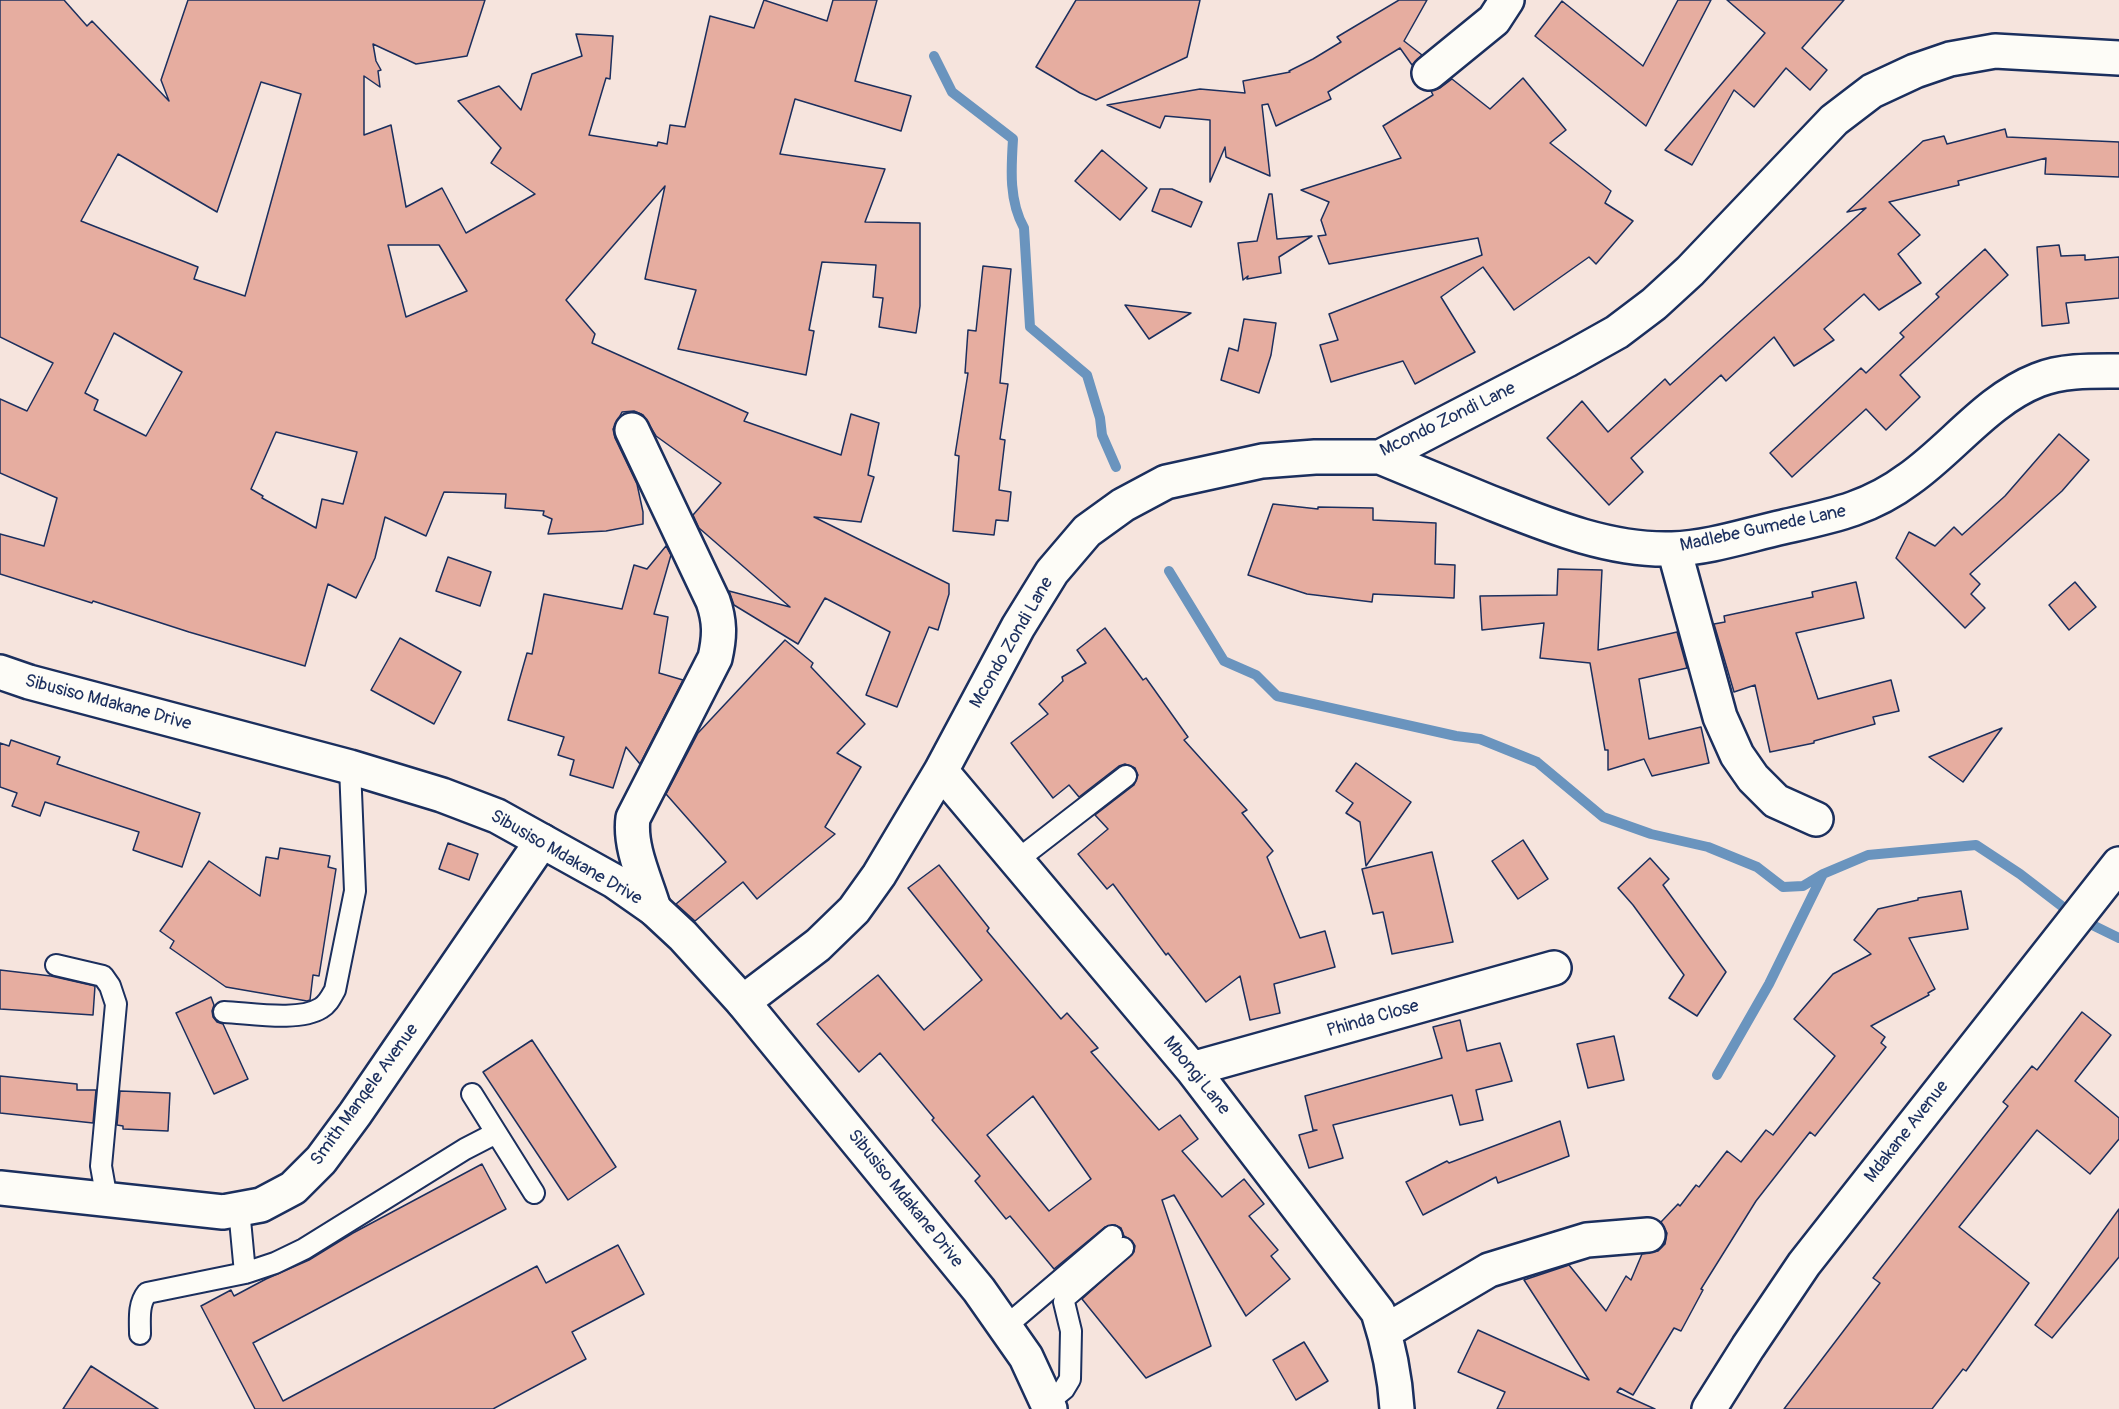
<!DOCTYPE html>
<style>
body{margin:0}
canvas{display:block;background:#f6e4dd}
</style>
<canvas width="2119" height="1409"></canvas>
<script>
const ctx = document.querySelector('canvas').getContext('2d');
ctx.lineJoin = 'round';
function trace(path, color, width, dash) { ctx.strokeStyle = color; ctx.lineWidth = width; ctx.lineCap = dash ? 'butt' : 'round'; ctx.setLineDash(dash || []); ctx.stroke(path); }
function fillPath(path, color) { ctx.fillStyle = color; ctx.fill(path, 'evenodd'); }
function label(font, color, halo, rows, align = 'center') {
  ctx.font = font + ' Pangolin,sans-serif'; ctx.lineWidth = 6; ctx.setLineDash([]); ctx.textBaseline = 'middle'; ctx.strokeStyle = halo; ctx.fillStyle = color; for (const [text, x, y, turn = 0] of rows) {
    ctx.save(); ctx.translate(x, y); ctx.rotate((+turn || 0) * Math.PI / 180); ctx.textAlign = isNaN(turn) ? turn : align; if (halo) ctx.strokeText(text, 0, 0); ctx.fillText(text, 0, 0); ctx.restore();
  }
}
const stream = new Path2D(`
 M 934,56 L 952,92 L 1013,139 C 1011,170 1009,201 1024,228 L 1030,327 L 1087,375 L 1100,418 L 1102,435 L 1116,467
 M 1169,571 L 1224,661 L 1256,675 L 1277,696 L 1456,736 L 1480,739 L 1537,762 L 1603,817 L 1651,834 L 1708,847 L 1757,867 L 1783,887 L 1803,886 L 1823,874 L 1868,855 L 1976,845 L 2020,874 L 2076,917 L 2119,938
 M 1717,1075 L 1769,984 L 1823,874`);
const building = new Path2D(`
 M 0,0 L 64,0 L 87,26 L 92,21 L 169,101 L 161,80 L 188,0 L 485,0 L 467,56 L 416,64 L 373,44 L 376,61 L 381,70 L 378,71 L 380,87 L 364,76 L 364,135 L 391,125 L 406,207 L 442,188 L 466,233 L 535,194 L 491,163 L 501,148 L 458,101 L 499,86 L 521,110 L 532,74 L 582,56 L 576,34 L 613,36 L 610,79 L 606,78 L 589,135 L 657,146 L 658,142 L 667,144 L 670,125 L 685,127 L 710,16 L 754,28 L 764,0 L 827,21 L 833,0 L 877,0 L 855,81 L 911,96 L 901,131 L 795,99 L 780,154 L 885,169 L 865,222 L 920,223 L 920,306 L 916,333 L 879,327 L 883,298 L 873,297 L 876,265 L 822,262 L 809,330 L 814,331 L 806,375 L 678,349 L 696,290 L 645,279 L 665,186 L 566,300 L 595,334 L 592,343 L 748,413 L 744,421 L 841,455 L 851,414 L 879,423 L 868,475 L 874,477 L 861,522 L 814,517 L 949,584 L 949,594 L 938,630 L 929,627 L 897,707 L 866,695 L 890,632 L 825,598 L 798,644 L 734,605 L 729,591 L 790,607 L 699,528 L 693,515 L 721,483 L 656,436 L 643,415 L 634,411 L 622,412 L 613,429 L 615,438 L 637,484 L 643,512 L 643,524 L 606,531 L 548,534 L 552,519 L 543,515 L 544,511 L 505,508 L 506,494 L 444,492 L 426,536 L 385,517 L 375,558 L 356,598 L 328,584 L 305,666 L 189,632 L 93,601 L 92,603 L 0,574 L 0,534 L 44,546 L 57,498 L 0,473 L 0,399 L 27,411 L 53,363 L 0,337 ZM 261,82 L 301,94 L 245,296 L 194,279 L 198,267 L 81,221 L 118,154 L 217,212 ZM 388,245 L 439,245 L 467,291 L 406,317 ZM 114,333 L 182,372 L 146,436 L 94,410 L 98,400 L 85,393 ZM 276,432 L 357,452 L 343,504 L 322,499 L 316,528 L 262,498 L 263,496 L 251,489 Z
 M 1076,0 L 1200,0 L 1187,57 L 1096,100 L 1080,93 L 1036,67 Z
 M 1399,0 L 1427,0 L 1404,41 L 1422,55 L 1412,65 L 1400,48 L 1328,92 L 1331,99 L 1276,126 L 1268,104 L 1262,105 L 1270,176 L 1226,157 L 1225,147 L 1210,182 L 1210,120 L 1165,116 L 1160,128 L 1107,105 L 1200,89 L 1245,93 L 1243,81 L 1290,72 L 1289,71 L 1313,59 L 1341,42 L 1337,37 Z
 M 1678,0 L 1711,0 L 1646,126 L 1535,36 L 1562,1 L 1643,66 Z
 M 1727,0 L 1844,0 L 1802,48 L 1827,70 L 1810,90 L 1786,68 L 1754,107 L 1734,90 L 1692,165 L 1665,150 L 1765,33 Z
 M 1523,78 L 1566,130 L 1550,143 L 1611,191 L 1605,203 L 1633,221 L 1596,264 L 1589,257 L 1514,310 L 1483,267 L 1441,297 L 1475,352 L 1415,384 L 1403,361 L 1331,382 L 1320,345 L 1338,340 L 1329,314 L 1482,255 L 1478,238 L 1329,264 L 1318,236 L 1326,235 L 1321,220 L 1329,202 L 1301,190 L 1401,158 L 1383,126 L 1433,95 L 1431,91 L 1440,88 L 1452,79 L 1490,109 Z
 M 2005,129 L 2007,137 L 2119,142 L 2119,177 L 2045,174 L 2046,158 L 1958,181 L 1959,185 L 1889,202 L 1920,235 L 1898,254 L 1921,283 L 1879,310 L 1864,294 L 1824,329 L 1834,340 L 1794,366 L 1774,337 L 1726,381 L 1721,375 L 1631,458 L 1643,472 L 1609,505 L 1547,438 L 1582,401 L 1608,432 L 1665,379 L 1670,385 L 1866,208 L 1847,212 L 1923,141 L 1944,136 L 1947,144 Z
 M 1102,150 L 1147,188 L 1120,220 L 1075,181 Z
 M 1160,189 L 1172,189 L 1202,202 L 1191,227 L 1152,211 Z
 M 1269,194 L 1272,194 L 1277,239 L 1312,236 L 1279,257 L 1281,273 L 1247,279 L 1248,276 L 1243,280 L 1238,243 L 1257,241 Z
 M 2059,245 L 2061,256 L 2085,255 L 2085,260 L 2119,257 L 2119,298 L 2066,303 L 2069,323 L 2042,326 L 2037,247 Z
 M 1985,249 L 2008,275 L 1900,375 L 1920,397 L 1886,430 L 1866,409 L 1792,477 L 1770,453 L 1861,368 L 1866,373 L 1904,337 L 1900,333 L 1939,297 L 1936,294 Z
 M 983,266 L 1011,269 L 1000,383 L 1008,384 L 1000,439 L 1005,440 L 999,490 L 1011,492 L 1008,521 L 996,520 L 994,535 L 953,531 L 959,456 L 955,455 L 968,373 L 965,373 L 968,330 L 976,331 Z
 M 1125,305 L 1191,313 L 1149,339 Z
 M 1244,319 L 1276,323 L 1271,355 L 1259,393 L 1221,380 L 1229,348 L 1238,351 Z
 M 2059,434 L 2089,460 L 2062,491 L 1970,574 L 1980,584 L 1971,594 L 1985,608 L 1965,628 L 1896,558 L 1909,532 L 1935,546 L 1954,527 L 1962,535 L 2005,496 Z
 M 1273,504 L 1318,509 L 1318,507 L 1373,508 L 1373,520 L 1436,523 L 1435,564 L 1455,565 L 1454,598 L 1373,594 L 1372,602 L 1307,594 L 1248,575 Z
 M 666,546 L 671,555 L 654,614 L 668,617 L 659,673 L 683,680 L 640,764 L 626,747 L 613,788 L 570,775 L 574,760 L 558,755 L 564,737 L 508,720 L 527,653 L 532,654 L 544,594 L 622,609 L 634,565 L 647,569 Z
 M 448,557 L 491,572 L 480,606 L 436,591 Z
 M 1558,569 L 1602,570 L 1598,650 L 1677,632 L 1687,668 L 1639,679 L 1649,739 L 1701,727 L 1709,763 L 1652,776 L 1644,759 L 1608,770 L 1608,750 L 1605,750 L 1590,663 L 1540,658 L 1544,623 L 1482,630 L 1480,596 L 1557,595 Z
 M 1856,582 L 1864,618 L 1796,633 L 1818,699 L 1891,680 L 1899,711 L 1873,717 L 1875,724 L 1814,741 L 1814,743 L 1770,752 L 1755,685 L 1734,692 L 1714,624 L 1725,622 L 1724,616 L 1813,597 L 1812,592 Z
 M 2075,582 L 2096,607 L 2069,630 L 2049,605 Z
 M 1105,628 L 1143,680 L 1146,678 L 1188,737 L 1184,740 L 1247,810 L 1242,813 L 1273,851 L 1267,857 L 1300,938 L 1325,931 L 1335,967 L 1274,984 L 1280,1013 L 1250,1020 L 1240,976 L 1206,1002 L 1168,953 L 1166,955 L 1113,884 L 1107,889 L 1078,854 L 1108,829 L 1095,815 L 1134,785 L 1138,775 L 1135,768 L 1125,764 L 1119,766 L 1079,797 L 1069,785 L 1053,798 L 1011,743 L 1048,714 L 1039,704 L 1063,681 L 1062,677 L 1086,663 L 1077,650 Z
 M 400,638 L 461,672 L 434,724 L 371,690 Z
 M 785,640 L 813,663 L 811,667 L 865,724 L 837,753 L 861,767 L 825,827 L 835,834 L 757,899 L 743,882 L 695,921 L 676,904 L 726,862 L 666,794 L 698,733 Z
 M 2002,728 L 1963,782 L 1929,757 Z
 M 11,740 L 60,757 L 57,764 L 200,813 L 182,867 L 133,850 L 139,832 L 45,802 L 40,816 L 12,806 L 17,793 L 0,787 L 0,743 L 9,746 Z
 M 1356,763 L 1411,802 L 1366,866 L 1360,822 L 1346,813 L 1353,803 L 1336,791 Z
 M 1523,840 L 1548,879 L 1518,899 L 1492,861 Z
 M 448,843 L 478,854 L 469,880 L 439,869 Z
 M 280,848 L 330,856 L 328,867 L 336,869 L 319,976 L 313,975 L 310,1000 L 307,1001 L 226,987 L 170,948 L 174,941 L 160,931 L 209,861 L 260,896 L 266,857 L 278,859 Z
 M 1432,852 L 1453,942 L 1392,954 L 1383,912 L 1373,914 L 1362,869 Z
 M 1650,858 L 1669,879 L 1663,885 L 1726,972 L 1697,1016 L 1669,998 L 1684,975 L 1633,905 L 1618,888 Z
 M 939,865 L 989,928 L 987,931 L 1061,1019 L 1067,1013 L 1098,1048 L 1091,1052 L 1159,1130 L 1180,1115 L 1198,1139 L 1182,1151 L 1222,1197 L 1244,1179 L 1264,1204 L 1249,1216 L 1278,1250 L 1271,1256 L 1290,1279 L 1246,1316 L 1174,1195 L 1162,1200 L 1211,1346 L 1146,1378 L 1082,1299 L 1134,1252 L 1135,1246 L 1132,1241 L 1124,1236 L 1121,1228 L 1115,1225 L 1105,1227 L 1054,1269 L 1010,1216 L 1006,1219 L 975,1181 L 980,1176 L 932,1120 L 934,1118 L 880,1053 L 859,1072 L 817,1024 L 878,975 L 924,1030 L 982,980 L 908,888 ZM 1033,1096 L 1091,1179 L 1049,1211 L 987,1135 Z
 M 1961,891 L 1968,929 L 1909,938 L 1935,989 L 1928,993 L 1929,995 L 1871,1026 L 1885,1037 L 1881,1043 L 1886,1047 L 1815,1136 L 1810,1132 L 1756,1201 L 1701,1289 L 1703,1290 L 1681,1331 L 1674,1328 L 1633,1395 L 1620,1388 L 1617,1392 L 1655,1409 L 1497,1409 L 1505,1392 L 1458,1372 L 1478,1330 L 1589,1380 L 1524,1280 L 1569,1265 L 1606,1311 L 1626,1276 L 1631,1280 L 1642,1254 L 1658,1251 L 1665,1244 L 1667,1233 L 1661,1222 L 1678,1204 L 1680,1206 L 1696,1185 L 1699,1187 L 1727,1151 L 1741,1162 L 1766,1130 L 1773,1135 L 1835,1056 L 1794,1019 L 1833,974 L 1871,954 L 1854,940 L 1878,909 L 1918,900 L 1918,898 Z
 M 0,970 L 51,976 L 95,986 L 93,1015 L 0,1009 Z
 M 211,997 L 214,1005 L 212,1011 L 213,1017 L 217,1022 L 223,1024 L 248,1079 L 214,1094 L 176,1013 Z
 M 2082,1012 L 2111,1035 L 2075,1081 L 2119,1118 L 2119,1139 L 2090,1174 L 2037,1130 L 1959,1227 L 2029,1283 L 1966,1371 L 1963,1369 L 1932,1409 L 1784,1409 L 1880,1283 L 1873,1278 L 2008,1106 L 2003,1102 L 2032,1066 L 2037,1070 Z
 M 1460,1020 L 1467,1051 L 1500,1043 L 1512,1081 L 1476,1090 L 1483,1120 L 1460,1125 L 1452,1095 L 1333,1125 L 1343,1158 L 1309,1168 L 1299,1135 L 1317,1130 L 1313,1130 L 1305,1096 L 1442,1058 L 1433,1027 Z
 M 1614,1036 L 1624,1080 L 1588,1088 L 1577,1044 Z
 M 532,1040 L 616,1167 L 568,1200 L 483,1072 Z
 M 0,1076 L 77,1084 L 77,1090 L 96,1090 L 93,1123 L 0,1113 Z
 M 120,1091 L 170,1093 L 168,1131 L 123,1129 L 123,1126 L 117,1125 Z
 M 1560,1121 L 1569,1156 L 1498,1183 L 1496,1177 L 1423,1215 L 1406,1182 L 1447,1161 L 1449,1163 Z
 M 482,1164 L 506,1209 L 253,1343 L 283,1401 L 537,1266 L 546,1283 L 618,1245 L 644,1294 L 572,1332 L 586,1359 L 493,1409 L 255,1409 L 201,1306 L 231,1290 L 234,1296 L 266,1279 L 309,1260 L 353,1233 Z
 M 2119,1209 L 2119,1257 L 2052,1338 L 2035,1325 Z
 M 1304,1342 L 1328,1381 L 1296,1400 L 1273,1360 Z
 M 91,1366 L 158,1409 L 63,1409 Z`);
const lane = new Path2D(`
 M 1016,861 L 1126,776
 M 56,965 L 103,976 L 110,986 L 116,1004 L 101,1166 L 107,1200
 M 224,1012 C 250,1013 299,1022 321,1008 C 328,1004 331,997 335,990 L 355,891 L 350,767
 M 472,1094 L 534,1193
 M 239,1209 L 245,1273
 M 1005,1327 L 1112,1236
 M 140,1334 C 140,1320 138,1304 147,1293 L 245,1273 L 275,1263 L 304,1249 L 465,1149 L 496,1133
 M 1047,1403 L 1064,1389 L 1070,1379 L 1071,1331 L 1064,1302 L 1066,1297 L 1123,1248`);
const street = new Path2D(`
 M 1429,73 L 1494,20 L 1507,0
 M 632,430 L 713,601 C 720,621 720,636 715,658 L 633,818 C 629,848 646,881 654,909
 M 1380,457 C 1416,472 1453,487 1489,502 C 1547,525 1609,551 1672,549 C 1709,548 1747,535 1783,527 C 1831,516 1869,509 1909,479 C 1953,448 1987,400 2038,380 C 2063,370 2093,371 2119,371
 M 1674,549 L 1720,717 L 1737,755 L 1753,778 L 1776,801 L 1816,819
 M 941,771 L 1192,1069 L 1378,1312 C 1388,1343 1395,1376 1397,1409
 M 743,1002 L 818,945 L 854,910 L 879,875 L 941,771 L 1018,627 L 1052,572 L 1087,531 L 1123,505 L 1166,482 L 1262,461 L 1315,457 L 1380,457 L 1567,360 L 1617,332 L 1654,304 L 1690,271 L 1834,120 L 1872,91 L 1915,71 L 1950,59 L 1995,51 L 2119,58
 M 1192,1069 L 1554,968
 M 0,1188 L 223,1212 L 261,1205 L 293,1188 L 321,1160 L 355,1114 L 542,841
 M 1384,1332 L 1489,1270 L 1587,1240 L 1648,1235
 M 1709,1409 L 1748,1347 L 1804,1264 L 2119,864`);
const secondary = new Path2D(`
 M 0,672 L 29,682 L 350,767 L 442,795 L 497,816 L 614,881 L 654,909 L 683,936 L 743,1002 L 979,1290 L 1026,1357 L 1050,1409`);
const streetNames = [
 ["Mcondo Zondi Lane",1448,420,-26],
 ["Madlebe Gumede Lane",1763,529,-12],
 ["Mcondo Zondi Lane",1012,643,-60],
 ["Sibusiso Mdakane Drive",108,703,15],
 ["Sibusiso Mdakane Drive",566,858,30],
 ["Phinda Close",1373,1019,-16],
 ["Mbongi Lane",1196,1076,51],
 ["Smith Manqele Avenue",365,1095,-54],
 ["Mdakane Avenue",1907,1132,-52],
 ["Sibusiso Mdakane Drive",905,1199,51]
];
trace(stream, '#6a94be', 10);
fillPath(building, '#e6ada0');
trace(building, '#1b2f5e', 1.5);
trace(lane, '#1b2f5e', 24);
trace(street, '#1b2f5e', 38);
trace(secondary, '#1b2f5e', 38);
trace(lane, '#fdfcf7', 20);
trace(street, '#fdfcf7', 33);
trace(secondary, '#fdfcf7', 33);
label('18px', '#1b2f5e', '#fdfcf7', streetNames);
</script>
